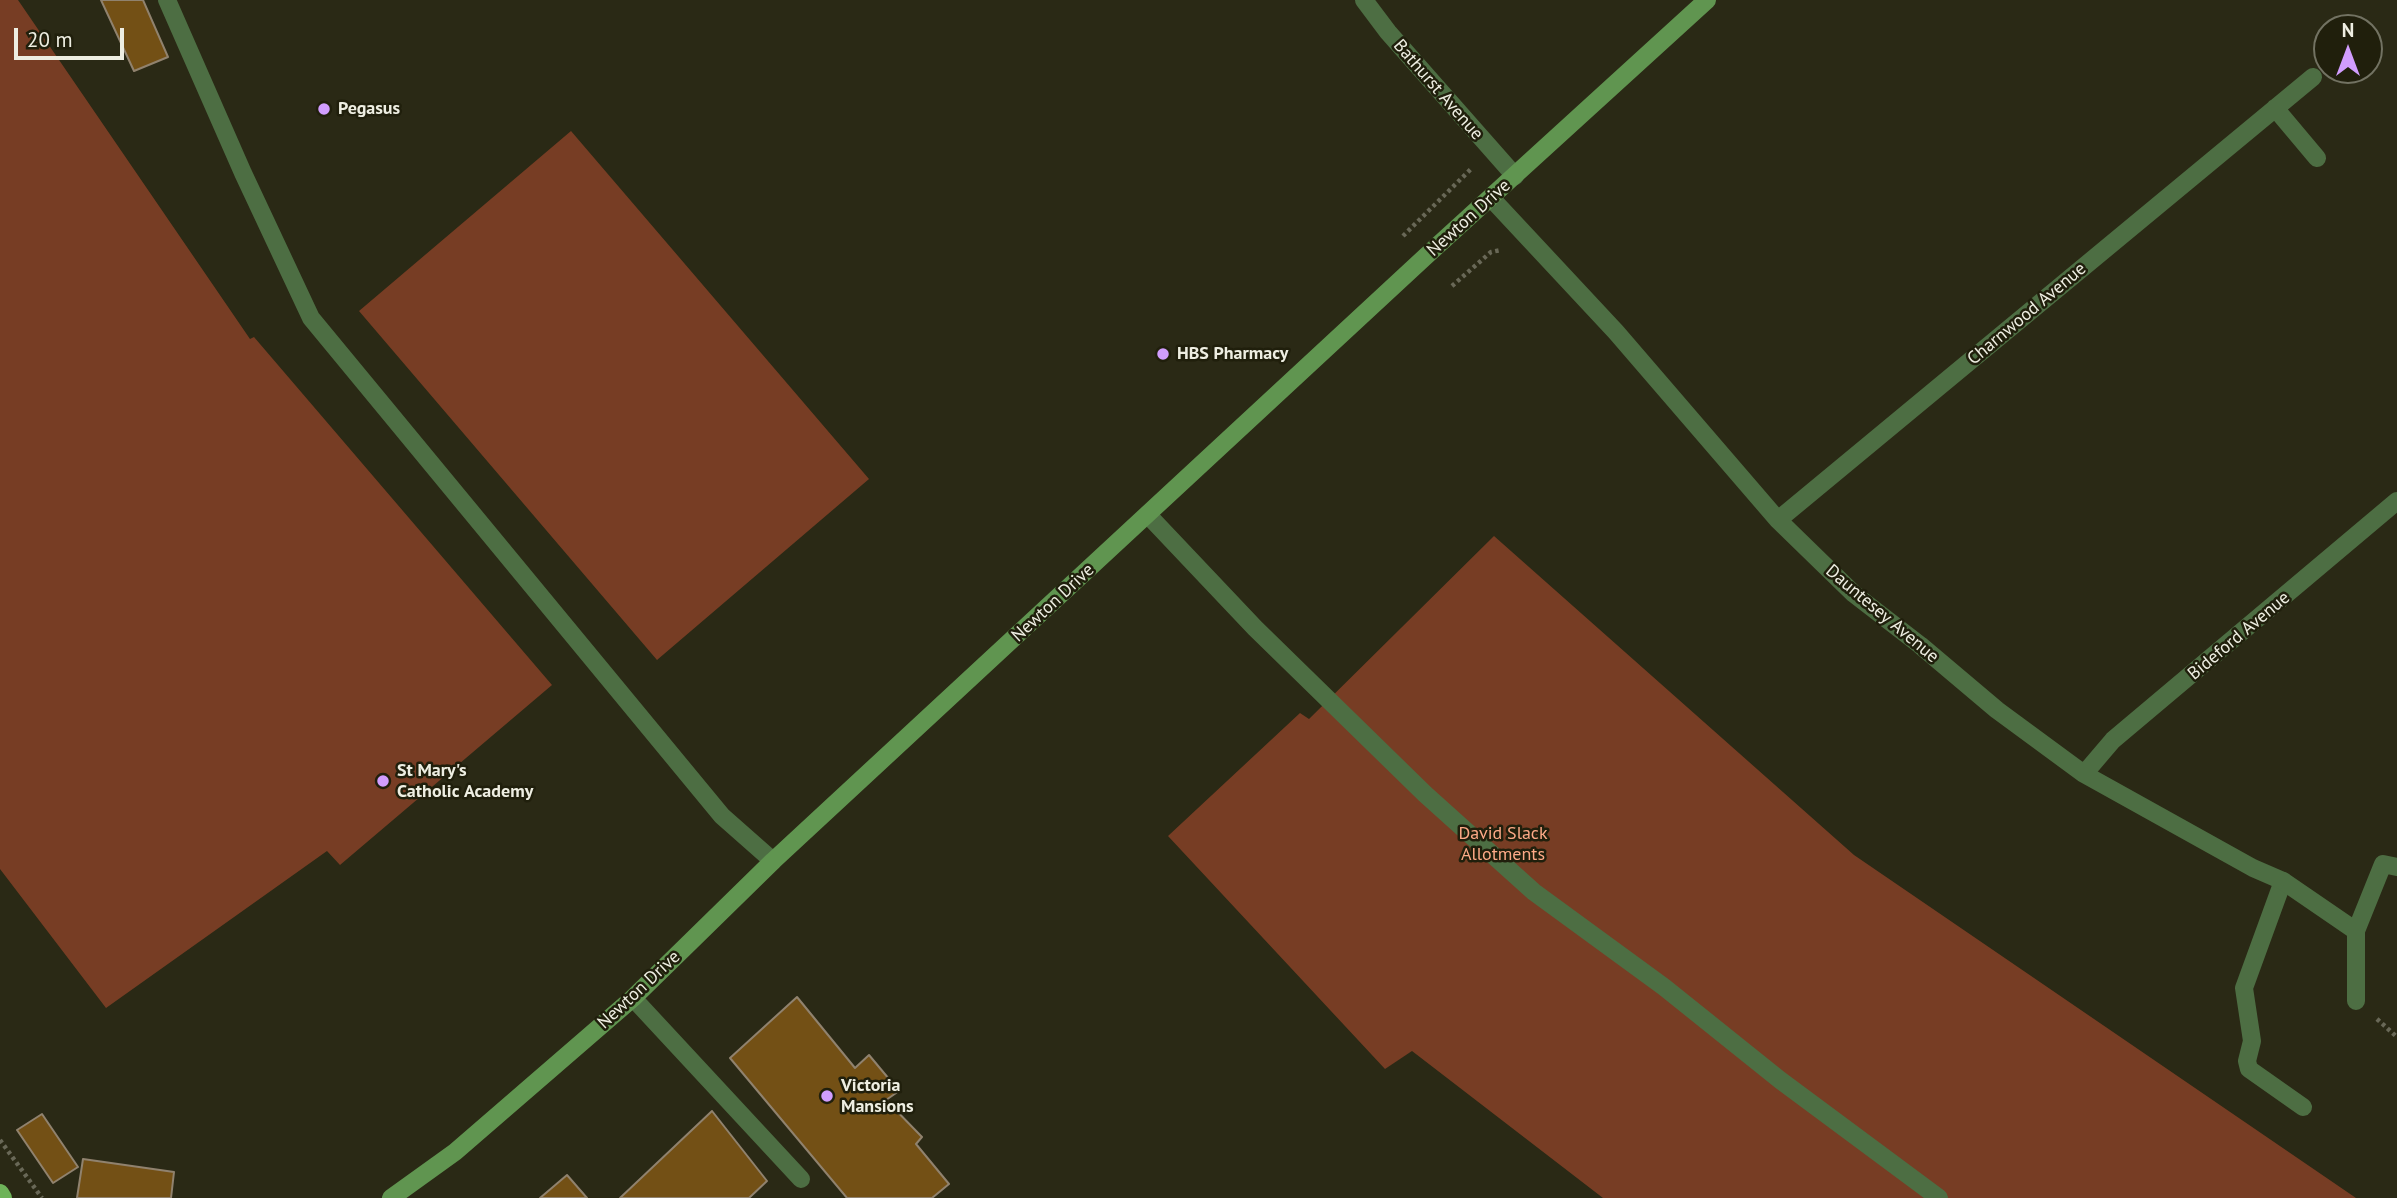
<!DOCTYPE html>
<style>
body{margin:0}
#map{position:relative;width:2397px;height:1198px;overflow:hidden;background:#2a2915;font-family:"PT Sans",sans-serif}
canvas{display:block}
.north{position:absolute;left:2313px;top:14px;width:70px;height:70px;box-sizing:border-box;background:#201f0c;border:2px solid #727262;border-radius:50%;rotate:0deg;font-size:19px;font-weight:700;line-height:28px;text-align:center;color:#eeeee2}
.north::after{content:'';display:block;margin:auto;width:24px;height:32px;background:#d19dfe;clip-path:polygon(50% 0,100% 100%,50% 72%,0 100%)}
.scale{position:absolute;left:14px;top:28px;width:110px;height:32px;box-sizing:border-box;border:4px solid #eeeee2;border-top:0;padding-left:9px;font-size:21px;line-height:24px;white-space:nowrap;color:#eeeee2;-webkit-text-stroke:5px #201f0c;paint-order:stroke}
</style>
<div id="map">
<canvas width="2397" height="1198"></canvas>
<div class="north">N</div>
<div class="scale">20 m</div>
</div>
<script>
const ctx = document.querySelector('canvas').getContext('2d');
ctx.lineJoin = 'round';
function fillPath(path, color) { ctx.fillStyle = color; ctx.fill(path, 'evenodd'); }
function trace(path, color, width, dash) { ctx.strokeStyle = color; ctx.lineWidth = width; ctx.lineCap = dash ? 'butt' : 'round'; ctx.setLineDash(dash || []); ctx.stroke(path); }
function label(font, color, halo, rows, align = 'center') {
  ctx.font = font + ' "PT Sans",sans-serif'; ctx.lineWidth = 5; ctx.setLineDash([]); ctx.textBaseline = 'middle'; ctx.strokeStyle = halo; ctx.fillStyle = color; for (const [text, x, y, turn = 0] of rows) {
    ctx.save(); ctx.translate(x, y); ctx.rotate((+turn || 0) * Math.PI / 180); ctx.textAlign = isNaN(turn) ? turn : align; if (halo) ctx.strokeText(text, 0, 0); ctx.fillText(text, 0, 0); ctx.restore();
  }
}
const green = new Path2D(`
 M 0,0 L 18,0 L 250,339 L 254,337 L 552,685 L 340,865 L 327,851 L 106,1008 L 0,869 Z
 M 571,131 L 869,479 L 657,660 L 359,311 Z
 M 1494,536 L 1854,855 L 2356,1198 L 1603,1198 L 1412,1051 L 1385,1069 L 1168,836 L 1300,713 L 1309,719 Z`);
const building = new Path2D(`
 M 101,0 L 143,0 L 168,57 L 134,71 Z
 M 797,997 L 855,1068 L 869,1055 L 899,1091 L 886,1100 L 922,1137 L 916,1144 L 949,1184 L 932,1198 L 847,1198 L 730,1058 Z
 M 712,1111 L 767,1181 L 749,1198 L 620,1198 Z
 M 42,1114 L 78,1167 L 53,1183 L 17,1130 Z
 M 83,1159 L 174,1172 L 171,1198 L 77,1198 Z
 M 567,1175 L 587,1198 L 540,1198 Z`);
const path = new Path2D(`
 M 1403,236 L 1472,168
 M 1452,286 L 1491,252 L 1501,250
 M 2377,1019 L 2397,1037
 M 0,1140 L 42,1198`);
const service = new Path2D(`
 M 167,0 L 243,173 L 311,318 L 722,816 L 773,861
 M 1148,515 L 1255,628 L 1425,794 L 1534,892 L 1664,987 L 1780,1080 L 1939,1198
 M 2283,881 L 2244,988 L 2252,1041 L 2247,1061 L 2249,1069 L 2303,1107`);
const minor = new Path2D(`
 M 1364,0 L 1388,32 L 1515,176
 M 2275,108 L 2317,158
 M 1491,198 L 1616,332 L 1778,520 L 1854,594 L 1920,645 L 1997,710 L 2084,774 L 2253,868 L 2283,881 L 2356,931 L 2356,1001
 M 1778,520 L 2313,77
 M 2084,774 L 2113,740 L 2397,501
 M 2356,931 L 2383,864 L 2397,867
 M 633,998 L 801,1179`);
const secondary = new Path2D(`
 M 391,1198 L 455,1152 L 633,998 L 773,861 L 1425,257 L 1707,0`);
const primary = new Path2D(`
 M 0,1193 L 3,1198`);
const markers = [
 [324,109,7,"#d19dfe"],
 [1163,354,7,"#d19dfe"],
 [383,781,7,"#d19dfe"],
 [827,1096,7,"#d19dfe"]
];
const streetNames = [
 ["Bathurst Avenue",1438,90,49],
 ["Newton Drive",1469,218,-42],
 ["Charnwood Avenue",2027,314,-40],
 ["Newton Drive",1053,603,-43],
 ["Dauntesey Avenue",1882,614,40],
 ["Bideford Avenue",2239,636,-40],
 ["Newton Drive",639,990,-43]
];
const poiNames = [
 ["Pegasus",338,109],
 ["HBS Pharmacy",1177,354],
 ["St Mary's",397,771],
 ["Catholic Academy",397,792],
 ["Victoria",841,1086],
 ["Mansions",841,1107]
];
const parkNames = [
 ["David Slack",1503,834],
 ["Allotments",1503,855]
];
fillPath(green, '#773d24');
fillPath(building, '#735015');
trace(building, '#90826e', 2);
trace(path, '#696857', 4.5, [3.5, 3.5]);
trace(service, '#4d6e43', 18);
trace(minor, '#4d6e43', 18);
trace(secondary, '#609550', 18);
trace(primary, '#6eb359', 18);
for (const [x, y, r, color] of markers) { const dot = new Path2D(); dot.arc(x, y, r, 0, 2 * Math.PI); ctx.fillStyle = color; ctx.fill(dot); trace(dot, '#201f0c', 2.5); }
label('18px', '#eeeee2', '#201f0c', streetNames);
label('bold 18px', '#eeeee2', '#201f0c', poiNames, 'left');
label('18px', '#fdaa87', '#201f0c', parkNames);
</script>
